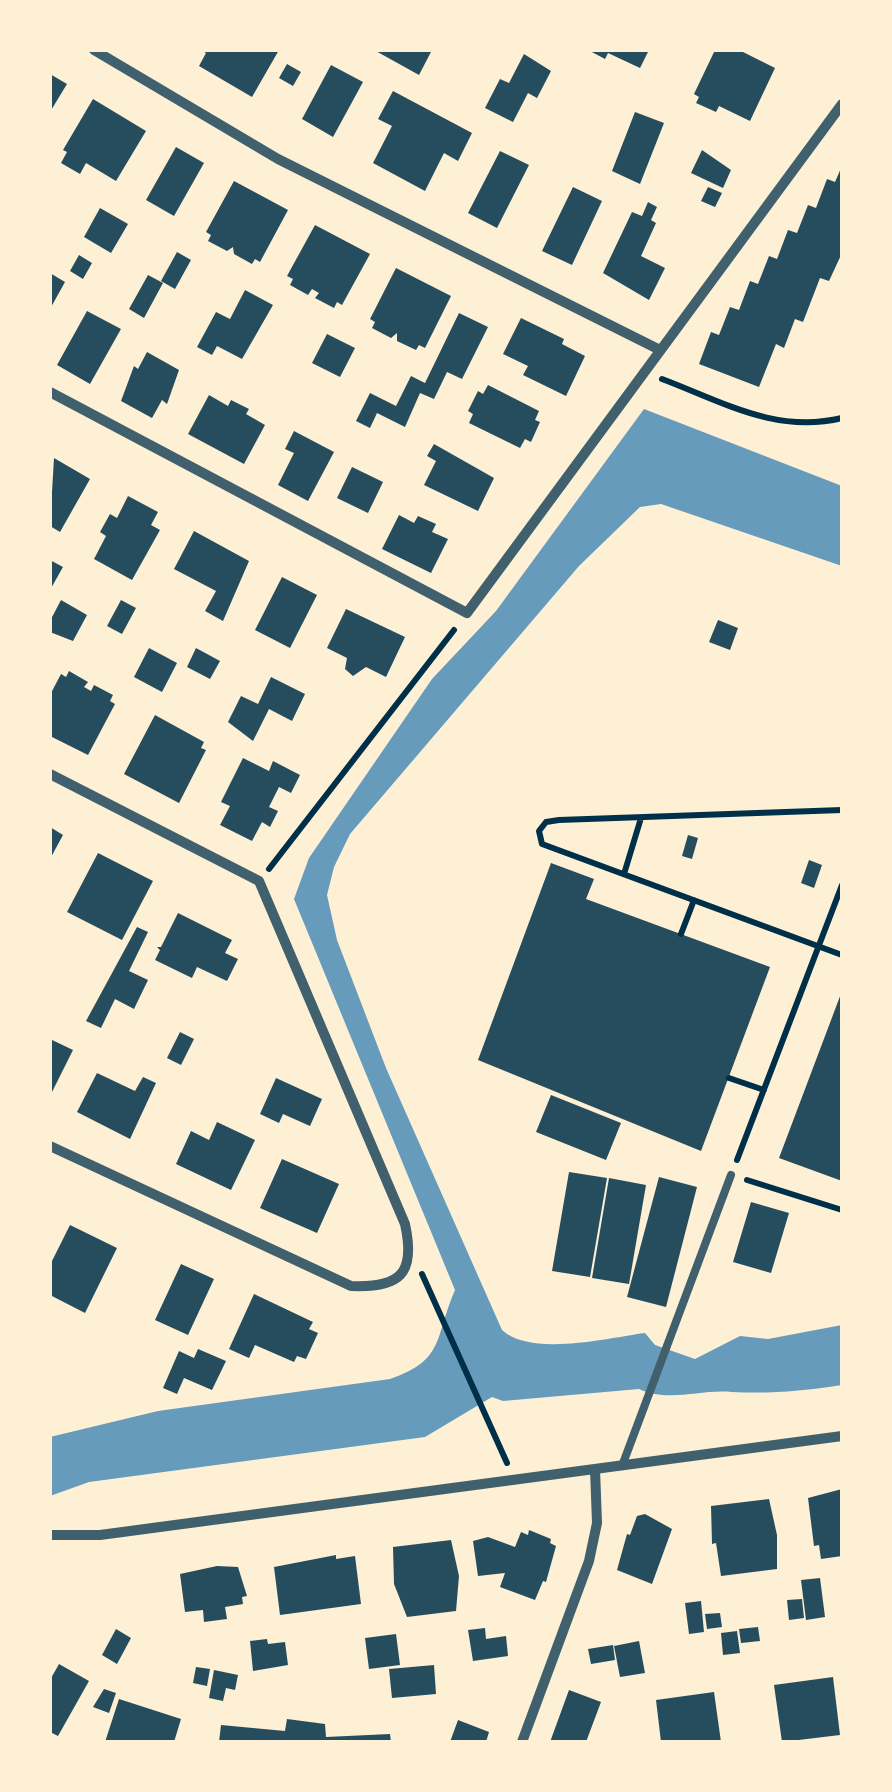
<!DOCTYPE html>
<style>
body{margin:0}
#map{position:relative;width:892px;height:1792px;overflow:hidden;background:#fdf0d5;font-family:Inter,sans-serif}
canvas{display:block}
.frame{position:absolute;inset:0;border:52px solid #fdf0d5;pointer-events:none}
</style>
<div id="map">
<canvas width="892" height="1792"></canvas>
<div class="frame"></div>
</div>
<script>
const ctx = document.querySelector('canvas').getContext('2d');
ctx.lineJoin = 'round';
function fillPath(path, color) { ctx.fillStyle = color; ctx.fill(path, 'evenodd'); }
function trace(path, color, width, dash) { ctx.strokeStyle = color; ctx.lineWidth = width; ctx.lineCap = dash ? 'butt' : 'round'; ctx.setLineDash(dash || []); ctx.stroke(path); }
const water = new Path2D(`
 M 644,409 L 842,486 L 842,566 L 661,504 L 640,507 L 579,566 L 350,834 L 334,867 L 327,895 L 337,940 L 386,1068 L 502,1330 C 531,1357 608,1338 645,1333 L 655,1345 L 695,1359 L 740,1336 L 768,1339 L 842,1325 L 842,1385 C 803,1391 771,1394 732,1392 C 700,1389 669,1403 639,1389 L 503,1401 L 492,1397 L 425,1437 L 89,1482 L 50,1496 L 50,1437 L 158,1411 L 390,1379 C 445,1360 434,1339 455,1290 L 294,899 L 309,858 L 432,679 L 496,611 Z`);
const building = new Path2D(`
 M 200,50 L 279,50 L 252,97 L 199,66 L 206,53 Z
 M 374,50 L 432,50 L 419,75 Z
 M 588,50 L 649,50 L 640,68 L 608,53 L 605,59 Z
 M 715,50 L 739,50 L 775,68 L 750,121 L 719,106 L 716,112 L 696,103 L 699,97 L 694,94 Z
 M 524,54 L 551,71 L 537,98 L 528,93 L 513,122 L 485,108 L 500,79 L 509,83 Z
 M 287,64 L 301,72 L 293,86 L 279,78 Z
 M 331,65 L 363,82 L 333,137 L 302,119 Z
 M 50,74 L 67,84 L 50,112 Z
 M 393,91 L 472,133 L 458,161 L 444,153 L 425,191 L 373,163 L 392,126 L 378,119 Z
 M 93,99 L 146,131 L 116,181 L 86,163 L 80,174 L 61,163 L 67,152 L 63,150 Z
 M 635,112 L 664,123 L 640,184 L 612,171 Z
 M 176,147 L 204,163 L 174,216 L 146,200 Z
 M 702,150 L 731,170 L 723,188 L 691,173 Z
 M 500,151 L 529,165 L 497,228 L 468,213 Z
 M 842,166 L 842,253 L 829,281 L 820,278 L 803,322 L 795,319 L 784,348 L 776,344 L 759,387 L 699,364 L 711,332 L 719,335 L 730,307 L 739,310 L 750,281 L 758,284 L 769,256 L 777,259 L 788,230 L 797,233 L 808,205 L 816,208 L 827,179 L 835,182 Z
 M 234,181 L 288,210 L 260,262 L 255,259 L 252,264 L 234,254 L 233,247 L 227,251 L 208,241 L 211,235 L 206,232 Z
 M 573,187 L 602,201 L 572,265 L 542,251 Z
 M 708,187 L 722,193 L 715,207 L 701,201 Z
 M 648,202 L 657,207 L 651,220 L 656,223 L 641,256 L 665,268 L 649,300 L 603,273 L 632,212 L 642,216 Z
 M 100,208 L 128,224 L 111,253 L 84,237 Z
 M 315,225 L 370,254 L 342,305 L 337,302 L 334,308 L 315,298 L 319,293 L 312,289 L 308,295 L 290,285 L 293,279 L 287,276 Z
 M 177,252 L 191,260 L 175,289 L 161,281 Z
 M 79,255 L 92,263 L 83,279 L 70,271 Z
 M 396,268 L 451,296 L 425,348 L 419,345 L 416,350 L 397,341 L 397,333 L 391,338 L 372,328 L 375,322 L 370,319 Z
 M 50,273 L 65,282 L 50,309 Z
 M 148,275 L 163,283 L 144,318 L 129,309 Z
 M 245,290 L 273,305 L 242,359 L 217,346 L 212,355 L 197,347 L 216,312 L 230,319 Z
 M 87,311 L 121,329 L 90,384 L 57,365 Z
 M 459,313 L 488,327 L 462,379 L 447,372 L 434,399 L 420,393 L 405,427 L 377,413 L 370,428 L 356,421 L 370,393 L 396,406 L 411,376 L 425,383 Z
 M 521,318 L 564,339 L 562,344 L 585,356 L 566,396 L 523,375 L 528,366 L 503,354 Z
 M 327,334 L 355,348 L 340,377 L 312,363 Z
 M 147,352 L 179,370 L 167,404 L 162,400 L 152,418 L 121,401 L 134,366 L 138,369 Z
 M 488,385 L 539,411 L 535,420 L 540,422 L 531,442 L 525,439 L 520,448 L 469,423 L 473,414 L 468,411 L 478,391 L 483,394 Z
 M 209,395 L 228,406 L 231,400 L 249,409 L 246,414 L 265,425 L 244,464 L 188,434 Z
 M 294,431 L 334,452 L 308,501 L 278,485 L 294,453 L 285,449 Z
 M 434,444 L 494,478 L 478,511 L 424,485 L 436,461 L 427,456 Z
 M 54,458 L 90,479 L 60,532 L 50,526 Z
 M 352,467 L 383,482 L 368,513 L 337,498 Z
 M 128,496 L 158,512 L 151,525 L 160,530 L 132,580 L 94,559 L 106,536 L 100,532 L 110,514 L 117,518 Z
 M 399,515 L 414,523 L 418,516 L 436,524 L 432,532 L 448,539 L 431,573 L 382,549 Z
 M 194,531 L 249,561 L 223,621 L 205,611 L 216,591 L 174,569 Z
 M 50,560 L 63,567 L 50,590 Z
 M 282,577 L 317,595 L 290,648 L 255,630 Z
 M 61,600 L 87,615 L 73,641 L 50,632 L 50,621 Z
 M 121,600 L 136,608 L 122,634 L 107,626 Z
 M 346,609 L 405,637 L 386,677 L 366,667 L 353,676 L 345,669 L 347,658 L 327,648 Z
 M 718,620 L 738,628 L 730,650 L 709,642 Z
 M 149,648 L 177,663 L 162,692 L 134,677 Z
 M 196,648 L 220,661 L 210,679 L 187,667 Z
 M 69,671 L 88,682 L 84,687 L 91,691 L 94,685 L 113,695 L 110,701 L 115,704 L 88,755 L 50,736 L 50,695 L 61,674 L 66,677 Z
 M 271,677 L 305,694 L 292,721 L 269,709 L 253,741 L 228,722 L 241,696 L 258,704 Z
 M 155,715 L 204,742 L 201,748 L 206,750 L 179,803 L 124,774 Z
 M 243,758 L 269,771 L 273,761 L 300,775 L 291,793 L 279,787 L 269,807 L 278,811 L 270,827 L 262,822 L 252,841 L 220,825 L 230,806 L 221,802 Z
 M 50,827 L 63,835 L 50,859 Z
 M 688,835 L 698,838 L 692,859 L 682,856 Z
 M 98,853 L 153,881 L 122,940 L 67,912 Z
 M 809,860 L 822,865 L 814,888 L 801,883 Z
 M 551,863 L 594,879 L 586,899 L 770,967 L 701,1151 L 478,1060 Z
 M 178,913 L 232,940 L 225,953 L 238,959 L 227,981 L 197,967 L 192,978 L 155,960 L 160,950 L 157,947 L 161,947 Z
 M 137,927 L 148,932 L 129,971 L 148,980 L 134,1009 L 115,999 L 101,1028 L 86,1021 Z
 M 842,991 L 842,1181 L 779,1158 Z
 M 180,1032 L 194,1039 L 181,1065 L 167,1058 Z
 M 50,1039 L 73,1050 L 50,1096 Z
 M 97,1073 L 135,1091 L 143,1077 L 156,1083 L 130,1139 L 77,1112 Z
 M 276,1078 L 322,1099 L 310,1126 L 283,1114 L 279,1123 L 260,1114 Z
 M 551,1095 L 621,1123 L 606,1160 L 536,1132 Z
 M 217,1122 L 255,1140 L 231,1190 L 176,1164 L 191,1131 L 209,1140 Z
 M 282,1159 L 339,1184 L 317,1233 L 260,1208 Z
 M 569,1172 L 607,1178 L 590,1277 L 552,1271 Z
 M 659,1177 L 697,1187 L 666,1307 L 627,1297 Z
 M 609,1178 L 646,1185 L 629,1284 L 592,1278 Z
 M 751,1202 L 789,1213 L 771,1273 L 733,1262 Z
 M 70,1225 L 117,1248 L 85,1313 L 50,1295 L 50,1265 Z
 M 181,1264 L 214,1279 L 188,1335 L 155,1320 Z
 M 254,1294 L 313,1322 L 309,1329 L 318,1333 L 306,1359 L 297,1356 L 294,1362 L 255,1345 L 249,1358 L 229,1349 Z
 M 198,1349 L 226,1361 L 212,1390 L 184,1378 L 177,1394 L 163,1388 L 179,1351 L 194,1358 Z
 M 842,1489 L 842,1556 L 821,1559 L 819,1545 L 814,1546 L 808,1498 Z
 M 769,1499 L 777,1535 L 777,1569 L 721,1576 L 716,1543 L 712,1544 L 711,1506 Z
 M 645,1514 L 672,1529 L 652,1584 L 617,1570 L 627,1534 L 630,1535 L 637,1516 Z
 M 529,1530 L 551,1539 L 550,1543 L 556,1546 L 546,1582 L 543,1581 L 535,1600 L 500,1587 L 505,1573 L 478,1576 L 473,1541 L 488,1537 L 515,1547 L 521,1532 L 528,1535 Z
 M 451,1540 L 459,1576 L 456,1611 L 407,1617 L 394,1584 L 393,1547 Z
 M 336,1555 L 336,1559 L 355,1556 L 361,1604 L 280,1615 L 274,1567 Z
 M 217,1566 L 238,1567 L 247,1596 L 242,1597 L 243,1604 L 225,1607 L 227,1619 L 204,1622 L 203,1610 L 185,1612 L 180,1574 Z
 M 820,1578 L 825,1617 L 806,1620 L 801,1580 Z
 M 802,1599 L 804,1618 L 789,1620 L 787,1600 Z
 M 701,1601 L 704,1632 L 689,1634 L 685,1603 Z
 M 720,1613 L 722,1627 L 707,1629 L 705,1614 Z
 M 758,1627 L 760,1641 L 741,1643 L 739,1629 Z
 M 485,1628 L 486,1639 L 506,1636 L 508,1656 L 473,1661 L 468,1630 Z
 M 116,1629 L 131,1638 L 117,1664 L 102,1655 Z
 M 737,1631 L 740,1653 L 723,1655 L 721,1633 Z
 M 396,1634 L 400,1665 L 369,1669 L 365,1638 Z
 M 267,1639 L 268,1644 L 285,1642 L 288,1665 L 253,1671 L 250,1641 Z
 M 639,1641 L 645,1673 L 620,1677 L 614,1646 Z
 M 613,1645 L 615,1660 L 591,1664 L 588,1649 Z
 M 59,1664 L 89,1681 L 58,1736 L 50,1732 L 50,1680 Z
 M 434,1665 L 436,1694 L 392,1698 L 389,1669 Z
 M 196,1667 L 210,1669 L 207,1686 L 193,1683 Z
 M 214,1670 L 238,1675 L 235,1690 L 226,1688 L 223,1701 L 209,1698 Z
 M 833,1677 L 840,1735 L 782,1742 L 774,1685 Z
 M 104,1689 L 116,1693 L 109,1713 L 93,1707 Z
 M 569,1690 L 601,1702 L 586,1742 L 550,1742 Z
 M 714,1692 L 721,1742 L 661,1742 L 656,1700 Z
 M 119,1699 L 181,1719 L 174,1742 L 105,1742 Z
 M 287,1719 L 325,1724 L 326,1737 L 390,1734 L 391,1742 L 219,1742 L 221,1725 L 285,1731 Z
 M 458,1720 L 489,1732 L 486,1742 L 450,1742 Z`);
const path = new Path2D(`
 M 662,379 C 723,402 776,434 842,418
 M 842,810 L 559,820 L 546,822 L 539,831 L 542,844 L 842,955
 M 269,869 L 454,630
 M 624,874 L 641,818
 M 681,934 L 694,900
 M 729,1078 L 764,1090
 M 737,1160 L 842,885
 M 747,1180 L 842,1210
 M 422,1274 L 507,1463`);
const service = new Path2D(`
 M 622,1466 L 731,1175`);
const minor = new Path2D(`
 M 94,50 L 278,159 L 658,349
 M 50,392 L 467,613 L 842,104
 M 50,774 L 259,881 L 405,1224 C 416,1274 400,1288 351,1286 L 50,1146
 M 50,1535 L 100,1535 L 842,1436
 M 522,1742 L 589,1561 L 597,1523 L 595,1469`);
fillPath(water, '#669bbc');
fillPath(building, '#264d5e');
trace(path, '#003049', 6);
trace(service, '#3f606c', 8);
trace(minor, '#3f606c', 10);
</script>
